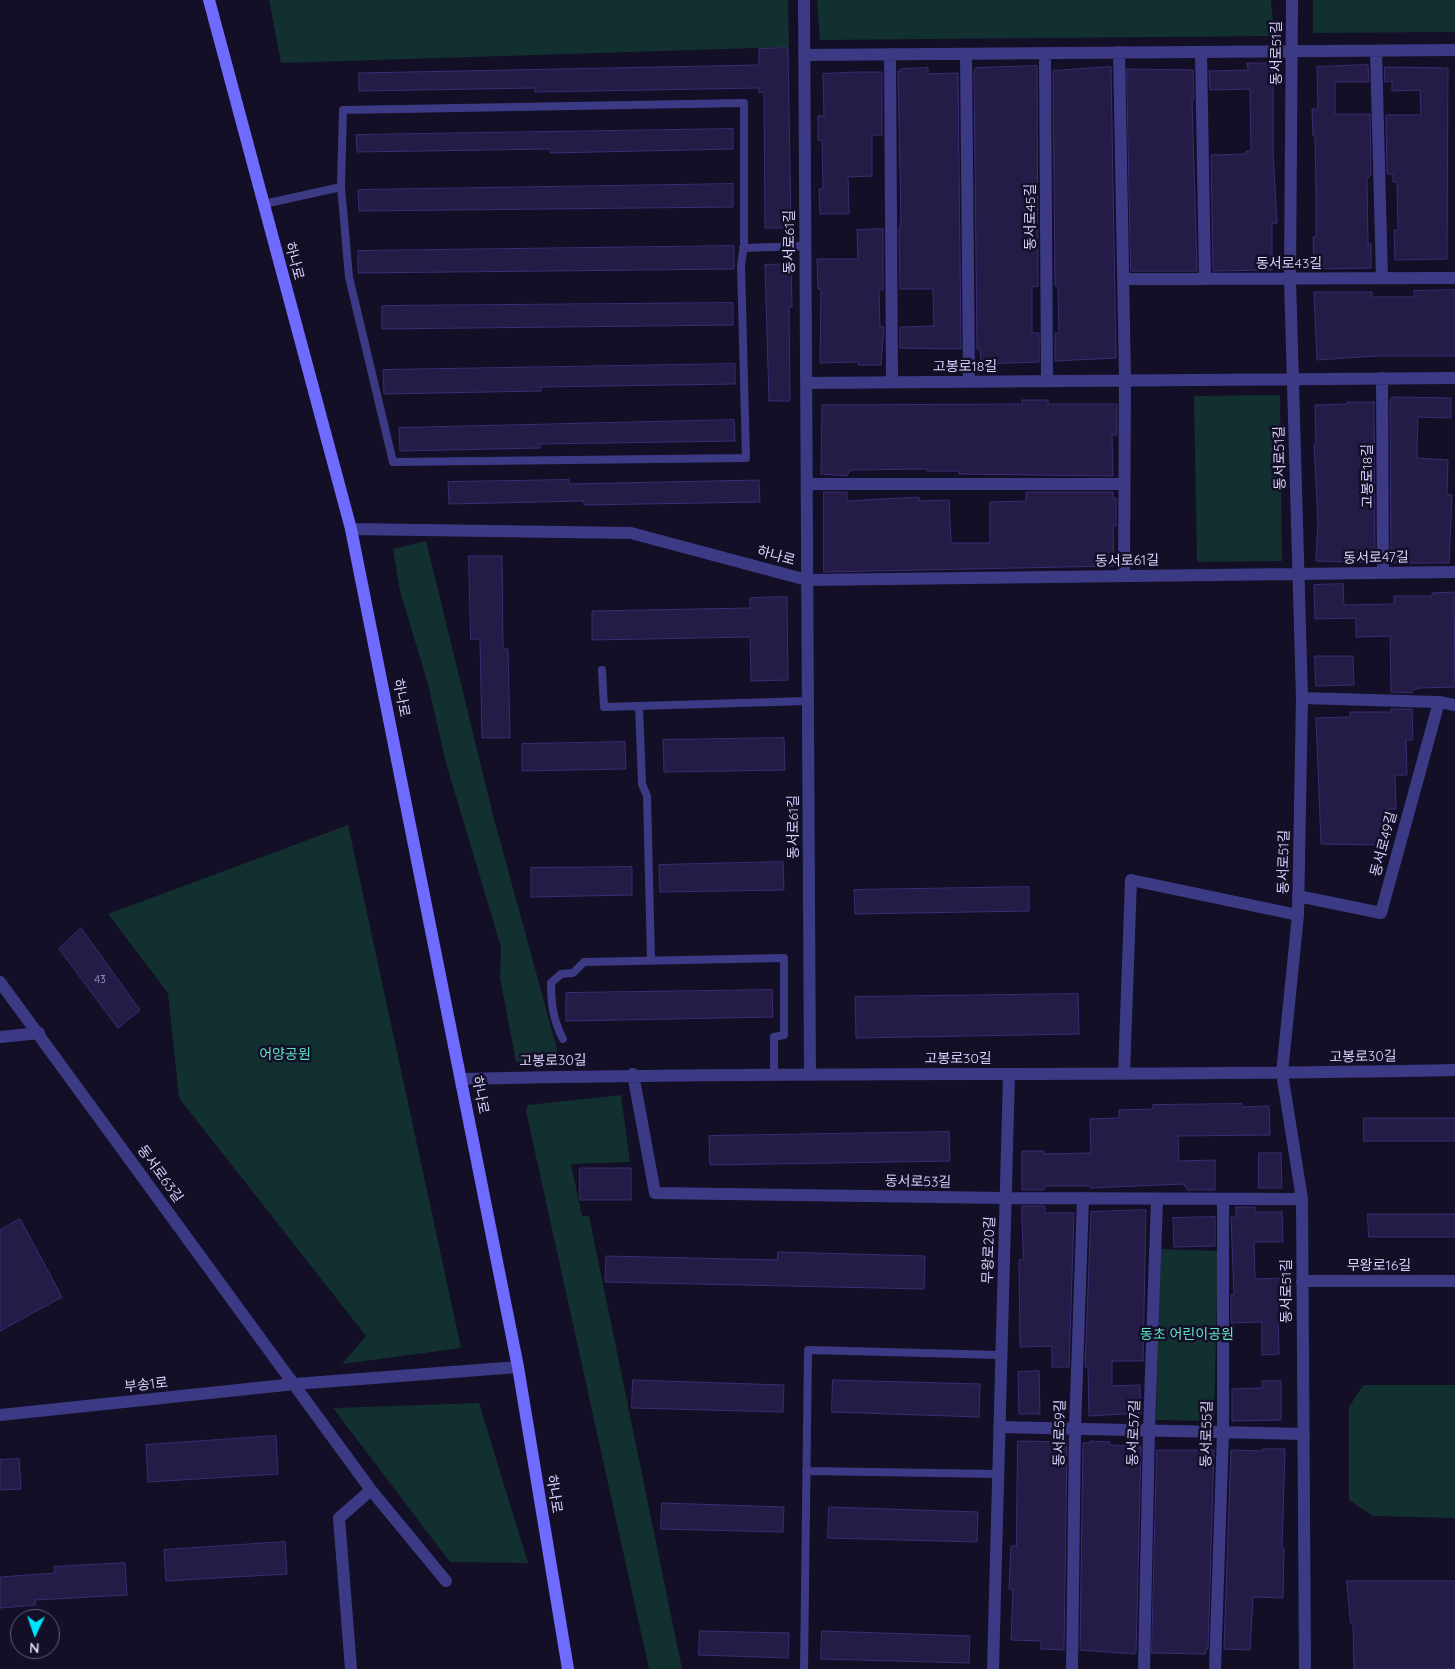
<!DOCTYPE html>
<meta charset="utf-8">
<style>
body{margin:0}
#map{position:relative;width:1455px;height:1669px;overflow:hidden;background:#130f26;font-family:Quicksand,sans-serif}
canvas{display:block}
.north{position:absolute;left:10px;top:1609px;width:50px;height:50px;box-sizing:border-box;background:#130f26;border:1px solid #625e7d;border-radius:50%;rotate:183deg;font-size:14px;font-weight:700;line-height:20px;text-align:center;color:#d9d4ff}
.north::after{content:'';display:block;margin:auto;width:18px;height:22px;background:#00e5ff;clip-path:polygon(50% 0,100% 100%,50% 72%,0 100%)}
</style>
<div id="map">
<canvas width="1455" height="1669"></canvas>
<div class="north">N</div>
</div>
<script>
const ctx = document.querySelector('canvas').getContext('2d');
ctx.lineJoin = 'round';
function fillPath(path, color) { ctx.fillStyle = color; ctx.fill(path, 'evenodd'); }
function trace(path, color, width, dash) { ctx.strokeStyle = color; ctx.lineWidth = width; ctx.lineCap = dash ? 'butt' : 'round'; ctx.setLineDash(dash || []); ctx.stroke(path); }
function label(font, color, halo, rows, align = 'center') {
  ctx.font = font + ' Quicksand,"Noto Sans KR",sans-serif'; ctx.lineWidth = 5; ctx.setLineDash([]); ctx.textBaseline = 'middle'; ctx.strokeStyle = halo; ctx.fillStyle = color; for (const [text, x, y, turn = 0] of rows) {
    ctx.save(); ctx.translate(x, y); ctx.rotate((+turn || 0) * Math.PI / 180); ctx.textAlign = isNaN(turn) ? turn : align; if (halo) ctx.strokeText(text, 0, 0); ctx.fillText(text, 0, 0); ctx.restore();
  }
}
const green = new Path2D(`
 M 269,0 L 788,0 L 789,47 L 281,63 Z
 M 817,0 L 1271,0 L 1274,36 L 820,40 Z
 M 1313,0 L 1455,0 L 1455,32 L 1313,33 Z
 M 1280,395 L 1282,561 L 1197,562 L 1194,396 Z
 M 426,541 L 493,815 L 560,1060 L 516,1062 L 500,977 L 501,947 L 446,763 L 428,684 L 400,591 L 393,549 Z
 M 348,825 L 461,1348 L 342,1364 L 366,1336 L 179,1098 L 168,993 L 108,914 Z
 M 621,1095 L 630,1162 L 571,1164 L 582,1216 L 589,1216 L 682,1669 L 649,1669 L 526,1111 L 528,1105 Z
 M 1161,1249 L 1218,1251 L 1214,1421 L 1156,1420 Z
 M 1363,1385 L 1455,1385 L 1455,1518 L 1373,1516 L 1349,1500 L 1349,1407 Z
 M 479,1403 L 528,1563 L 450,1562 L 333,1408 Z`);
const building = new Path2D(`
 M 788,48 L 791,228 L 765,228 L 764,92 L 759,93 L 759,88 L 535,92 L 535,88 L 359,91 L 359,73 L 759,65 L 759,49 Z
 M 1247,63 L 1273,63 L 1273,151 L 1277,223 L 1272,223 L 1272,270 L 1213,271 L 1211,155 L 1246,154 L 1246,151 L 1251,151 L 1250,89 L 1210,90 L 1209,71 L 1248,70 Z
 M 1368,65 L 1369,82 L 1335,82 L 1335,114 L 1370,114 L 1371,175 L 1367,179 L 1368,244 L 1371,244 L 1371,268 L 1314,269 L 1313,237 L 1316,237 L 1316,192 L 1315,136 L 1313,136 L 1312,109 L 1318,109 L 1317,67 Z
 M 1037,66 L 1038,286 L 1032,287 L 1032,333 L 1039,333 L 1039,362 L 981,364 L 980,349 L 977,349 L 974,73 L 976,68 Z
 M 1111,67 L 1116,358 L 1055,361 L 1055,333 L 1059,333 L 1058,286 L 1055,286 L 1053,71 Z
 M 1385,67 L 1448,68 L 1447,259 L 1395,260 L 1394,230 L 1398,230 L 1397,182 L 1393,182 L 1393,174 L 1387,174 L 1386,115 L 1421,115 L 1420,90 L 1392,91 L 1392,81 L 1385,82 Z
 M 928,68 L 928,74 L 958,73 L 961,349 L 900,348 L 900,327 L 934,326 L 933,289 L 900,289 L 899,229 L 901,222 L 898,71 L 901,71 L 901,69 Z
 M 1127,69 L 1193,70 L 1194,99 L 1192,99 L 1197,271 L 1131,271 Z
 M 858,72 L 882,72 L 882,135 L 872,135 L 872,176 L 848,177 L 849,214 L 820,214 L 819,189 L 823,189 L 822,140 L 818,140 L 818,116 L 824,116 L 823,74 Z
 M 733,129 L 733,149 L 550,153 L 550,149 L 357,152 L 356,135 Z
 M 733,184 L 733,207 L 359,211 L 358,190 Z
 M 883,229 L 883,290 L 879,290 L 880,327 L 884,327 L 881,365 L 858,365 L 858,362 L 820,363 L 821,289 L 818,289 L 817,259 L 858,259 L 857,230 Z
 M 734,246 L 734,269 L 358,273 L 358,251 Z
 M 791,264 L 792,307 L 789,307 L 790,401 L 769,401 L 765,265 Z
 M 1455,290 L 1455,356 L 1376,356 L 1317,360 L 1314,292 L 1372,292 L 1372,297 L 1414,297 L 1414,291 Z
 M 733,303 L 733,325 L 382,329 L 382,306 Z
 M 735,364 L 735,384 L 541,387 L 541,391 L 384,394 L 383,370 Z
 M 1392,397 L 1451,398 L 1451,418 L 1418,417 L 1417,450 L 1417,458 L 1448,460 L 1447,494 L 1452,495 L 1449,563 L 1391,563 L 1390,402 Z
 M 1022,400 L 1048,400 L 1048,404 L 1117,404 L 1117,435 L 1112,435 L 1113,476 L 959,474 L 959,471 L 927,471 L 927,469 L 850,470 L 847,476 L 821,474 L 822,405 L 1022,404 Z
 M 1347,402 L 1374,402 L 1375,562 L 1373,563 L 1316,561 L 1318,521 L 1314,444 L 1316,444 L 1315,405 L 1347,404 Z
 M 734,420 L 735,441 L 540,444 L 540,448 L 400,451 L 399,428 Z
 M 569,480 L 569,484 L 759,480 L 760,502 L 584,505 L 584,501 L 449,504 L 448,482 Z
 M 824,492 L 847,492 L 847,501 L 919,497 L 919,501 L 949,500 L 951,543 L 990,543 L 990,502 L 1026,501 L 1026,492 L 1113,492 L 1113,498 L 1116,498 L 1116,526 L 1113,526 L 1114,566 L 824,572 Z
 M 469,556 L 502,556 L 503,649 L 508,649 L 510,738 L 482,738 L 480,639 L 471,639 Z
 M 1343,584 L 1344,605 L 1394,604 L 1394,596 L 1432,596 L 1432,593 L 1454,592 L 1455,687 L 1420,688 L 1412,690 L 1412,693 L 1391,692 L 1390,636 L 1356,637 L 1356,618 L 1315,619 L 1314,585 Z
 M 787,597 L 788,680 L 751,681 L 750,637 L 592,640 L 592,611 L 750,608 L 750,598 Z
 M 1315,656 L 1353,656 L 1354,685 L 1316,686 Z
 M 1391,709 L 1412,709 L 1413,740 L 1406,740 L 1407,775 L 1395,775 L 1396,809 L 1388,809 L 1389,845 L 1321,844 L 1316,718 L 1350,717 L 1350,712 L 1391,712 Z
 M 784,738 L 785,770 L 664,772 L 663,740 Z
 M 625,742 L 626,769 L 522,771 L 522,744 Z
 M 783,862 L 784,890 L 660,892 L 659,865 Z
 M 632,867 L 632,895 L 531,897 L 531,868 Z
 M 1029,887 L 1029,911 L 855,914 L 854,890 Z
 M 81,928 L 140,1010 L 118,1028 L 59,949 Z
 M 772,990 L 773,1017 L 566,1021 L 566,993 Z
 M 1078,994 L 1079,1034 L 856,1038 L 855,997 Z
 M 1242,1104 L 1242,1107 L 1269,1106 L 1270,1135 L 1178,1136 L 1179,1161 L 1215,1160 L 1215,1190 L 1187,1190 L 1184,1184 L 1090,1188 L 1090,1186 L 1044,1186 L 1044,1190 L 1022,1190 L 1022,1151 L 1044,1151 L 1044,1154 L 1091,1153 L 1090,1119 L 1119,1118 L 1119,1110 L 1153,1109 L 1153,1105 Z
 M 1364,1118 L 1455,1118 L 1455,1141 L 1364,1141 Z
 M 949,1132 L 950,1161 L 710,1165 L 709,1136 Z
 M 1259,1153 L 1281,1153 L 1282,1188 L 1259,1188 Z
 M 580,1168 L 631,1168 L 631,1200 L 580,1200 Z
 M 1022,1206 L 1045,1206 L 1045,1213 L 1074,1213 L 1069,1367 L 1052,1367 L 1052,1346 L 1020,1347 L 1019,1260 L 1023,1260 Z
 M 1236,1207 L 1255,1207 L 1255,1212 L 1282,1212 L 1283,1242 L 1254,1242 L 1255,1279 L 1282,1278 L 1282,1304 L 1278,1304 L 1279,1354 L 1262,1355 L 1262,1322 L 1231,1323 L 1231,1295 L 1234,1295 L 1231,1217 L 1236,1217 Z
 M 1146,1210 L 1143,1361 L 1112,1361 L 1112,1386 L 1140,1385 L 1141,1413 L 1089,1416 L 1088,1367 L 1085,1367 L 1091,1212 Z
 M 1368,1214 L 1455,1214 L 1455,1237 L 1369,1237 Z
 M 1215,1217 L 1215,1246 L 1174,1247 L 1173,1218 Z
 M 20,1219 L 62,1297 L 0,1331 L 0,1230 Z
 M 778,1252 L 925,1256 L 924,1289 L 605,1282 L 606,1256 L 777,1260 Z
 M 1039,1371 L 1040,1414 L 1019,1414 L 1018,1372 Z
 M 633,1380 L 784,1385 L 783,1412 L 632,1408 Z
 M 833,1380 L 980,1384 L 979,1417 L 832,1412 Z
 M 1262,1381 L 1281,1381 L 1281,1420 L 1232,1421 L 1232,1389 L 1262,1388 Z
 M 276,1436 L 278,1474 L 148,1482 L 146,1445 Z
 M 1018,1441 L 1067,1442 L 1064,1650 L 1041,1649 L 1041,1641 L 1011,1640 L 1013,1589 L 1009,1589 L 1011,1546 L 1016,1546 Z
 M 1090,1441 L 1110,1442 L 1110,1445 L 1141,1446 L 1136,1653 L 1134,1654 L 1080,1650 L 1083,1443 L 1090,1443 Z
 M 1263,1449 L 1285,1449 L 1282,1548 L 1284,1548 L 1283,1598 L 1253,1597 L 1250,1650 L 1224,1649 L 1231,1450 L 1263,1451 Z
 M 1157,1450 L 1214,1450 L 1208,1649 L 1206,1649 L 1205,1654 L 1152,1653 Z
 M 19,1459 L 21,1489 L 0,1490 L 0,1460 Z
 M 662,1503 L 784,1507 L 783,1532 L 661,1529 Z
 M 829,1507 L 978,1512 L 977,1542 L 828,1538 Z
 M 285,1542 L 287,1574 L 166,1581 L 164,1550 Z
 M 125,1563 L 127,1595 L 35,1600 L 36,1605 L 0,1608 L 0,1577 L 55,1573 L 54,1567 Z
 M 1347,1581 L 1455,1581 L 1455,1669 L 1354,1669 L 1353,1623 L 1351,1623 Z
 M 700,1631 L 789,1633 L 788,1658 L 699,1655 Z
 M 822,1631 L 970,1636 L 969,1663 L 821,1659 Z`);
const lane = new Path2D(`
 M 744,103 L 744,245 L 741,265 L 746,458 L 393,462 L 349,277 L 341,187 L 343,110 Z
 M 264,204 L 341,187
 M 743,248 L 805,246
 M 602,670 L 604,707 L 808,701
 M 639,706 L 642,784 L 647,796 L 651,960
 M 563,1039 C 553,1020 551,1003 551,983 L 561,974 L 573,973 L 584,962 L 784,958 L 784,1035 L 774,1037 L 774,1075
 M 806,1471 L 998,1474
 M 804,1669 L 808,1350 L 1001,1355`);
const street = new Path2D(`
 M 804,0 L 810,1075
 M 1292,0 L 1290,279 L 1302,698 L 1298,915 L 1282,1073 L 1302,1199 L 1305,1669
 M 1376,51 L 1382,278
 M 1119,52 L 1125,380 L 1124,576
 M 1201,52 L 1205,279
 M 1045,53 L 1047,381
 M 890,54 L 892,382
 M 966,54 L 969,381
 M 804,55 L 1455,50
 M 1123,279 L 1455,278
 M 1382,378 L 1383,573
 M 806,383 L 1455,378
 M 807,484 L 1124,484
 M 351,529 L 631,533 L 807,580 L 1455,572
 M 1302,698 L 1439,702 L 1455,705
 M 1298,896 L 1381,913 L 1439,702
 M 0,982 L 371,1490 L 446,1581
 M 0,1037 L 39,1033
 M 633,1074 L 655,1193 L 1005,1198 L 1302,1199
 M 1124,1074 L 1131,880 L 1298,915
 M 462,1079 C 793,1071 1124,1077 1455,1070
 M 1302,1281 L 1455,1281
 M 0,1415 L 295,1384 L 518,1367
 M 999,1427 L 1304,1434
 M 351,1669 L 339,1518 L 371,1490
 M 993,1669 L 1009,1074
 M 1072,1669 L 1075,1429 L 1083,1198
 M 1144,1669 L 1149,1430 L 1157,1199
 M 1215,1669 L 1223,1432 L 1223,1199`);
const secondary = new Path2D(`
 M 209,0 L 351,529 L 518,1367 L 568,1669`);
const numberNames = [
 ["43",100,980]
];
const streetNames = [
 ["동서로51길",1277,53,-90],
 ["동서로45길",1031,217,-90],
 ["동서로61길",790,242,-90],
 ["하나로",294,261,75],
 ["동서로43길",1289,264],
 ["고봉로18길",965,367],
 ["동서로51길",1280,458,-91],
 ["고봉로18길",1368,476,-90],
 ["하나로",776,556,15],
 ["동서로47길",1376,558,-1],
 ["동서로61길",1127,561,-1],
 ["하나로",401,698,79],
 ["동서로61길",794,827,-90],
 ["동서로49길",1384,844,-75],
 ["동서로51길",1284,862,-89],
 ["고봉로30길",1363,1057,-1],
 ["고봉로30길",958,1059],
 ["고봉로30길",553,1061,-1],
 ["하나로",480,1095,79],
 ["동서로63길",160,1174,54],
 ["동서로53길",918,1182,1],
 ["무왕로20길",989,1250,-88],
 ["무왕로16길",1379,1266],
 ["동서로51길",1287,1291,-90],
 ["부송1로",146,1385,-6],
 ["동서로59길",1060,1433,-89],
 ["동서로57길",1134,1433,-88],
 ["동서로55길",1207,1434,-89],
 ["하나로",554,1494,81]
];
const parkNames = [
 ["어양공원",285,1055],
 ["동초 어린이공원",1187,1335]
];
fillPath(green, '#12302f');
fillPath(building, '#241b47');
trace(building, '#3b2d73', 1);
trace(lane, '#3d3a85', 8);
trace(street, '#3d3a85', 12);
trace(secondary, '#6f6bff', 12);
label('11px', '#aca6d1', null, numberNames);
label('14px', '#d9d4ff', '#130f26', streetNames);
label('14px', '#5fe0c0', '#130f26', parkNames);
</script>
